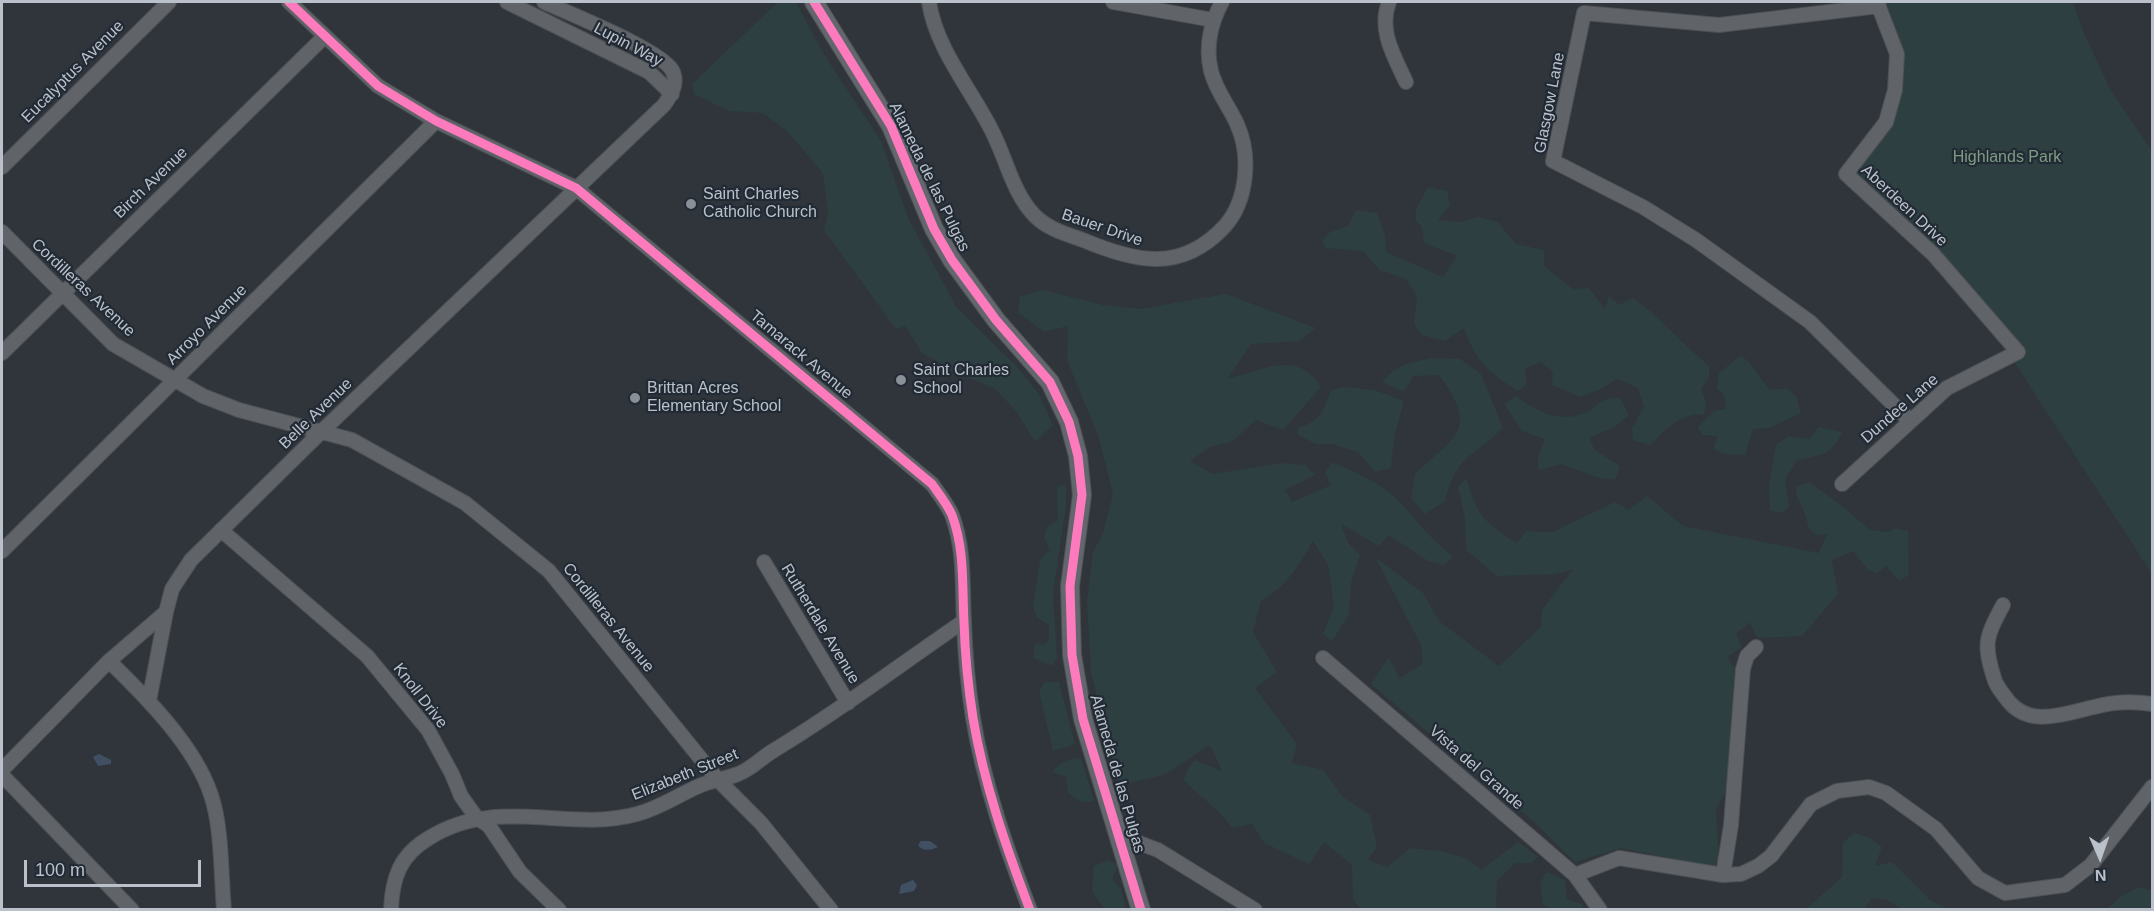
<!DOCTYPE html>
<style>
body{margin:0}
#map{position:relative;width:2154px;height:911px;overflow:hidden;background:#2f353b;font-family:Helvetica,sans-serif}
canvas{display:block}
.frame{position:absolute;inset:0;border:3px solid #bbc1ca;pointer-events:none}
.north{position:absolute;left:2070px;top:827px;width:60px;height:60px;-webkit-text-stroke:4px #222b35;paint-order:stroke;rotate:178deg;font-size:16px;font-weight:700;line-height:24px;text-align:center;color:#bbc1ca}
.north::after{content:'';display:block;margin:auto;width:21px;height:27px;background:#bbc1ca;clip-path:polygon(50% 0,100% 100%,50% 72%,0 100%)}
.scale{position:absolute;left:24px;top:860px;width:177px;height:27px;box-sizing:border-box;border:3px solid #bbc1ca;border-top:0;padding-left:8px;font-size:18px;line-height:21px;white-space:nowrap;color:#bbc1ca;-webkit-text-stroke:4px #222b35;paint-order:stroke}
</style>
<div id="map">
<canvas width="2154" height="911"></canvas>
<div class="frame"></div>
<div class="north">N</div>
<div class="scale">100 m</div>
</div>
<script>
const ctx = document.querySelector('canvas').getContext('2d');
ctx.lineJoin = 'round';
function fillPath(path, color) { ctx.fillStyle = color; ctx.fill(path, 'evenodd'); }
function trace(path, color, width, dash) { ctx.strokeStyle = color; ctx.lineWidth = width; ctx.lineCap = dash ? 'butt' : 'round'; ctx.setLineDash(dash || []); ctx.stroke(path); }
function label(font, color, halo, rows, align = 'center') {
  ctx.font = font + ' Helvetica,sans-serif'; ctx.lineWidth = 4.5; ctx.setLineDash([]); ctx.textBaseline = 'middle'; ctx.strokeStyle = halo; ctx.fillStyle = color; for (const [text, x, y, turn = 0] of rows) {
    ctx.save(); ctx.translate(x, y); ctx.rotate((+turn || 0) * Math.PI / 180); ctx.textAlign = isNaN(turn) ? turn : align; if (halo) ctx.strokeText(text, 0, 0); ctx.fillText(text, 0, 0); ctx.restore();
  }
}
const green = new Path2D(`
 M 778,2 L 796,2 L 823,53 L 881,141 L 908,218 L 957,308 L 1018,368 L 1038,393 L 1053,425 L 1035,442 L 1017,412 L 995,389 L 952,370 L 922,353 L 905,326 L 896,329 L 824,230 L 828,213 L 823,173 L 788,132 L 763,113 L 729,111 L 694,94 L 692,84 Z
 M 1876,2 L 2073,2 L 2083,31 L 2111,91 L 2152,151 L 2152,574 L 2009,354 L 2008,346 L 1853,174 L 1900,87 Z
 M 1428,187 L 1447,191 L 1450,205 L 1438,220 L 1461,222 L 1478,217 L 1498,222 L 1516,244 L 1544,250 L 1544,266 L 1573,289 L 1589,288 L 1605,309 L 1609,296 L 1619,305 L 1633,298 C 1662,318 1682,345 1709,366 L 1709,378 L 1701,389 L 1706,401 L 1704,414 C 1680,413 1665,430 1650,445 L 1633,440 L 1632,428 L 1644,407 L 1638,388 L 1617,379 L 1601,389 L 1580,397 L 1552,385 L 1553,372 L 1541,362 L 1525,369 L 1527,384 L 1518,391 C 1489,373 1475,361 1464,328 L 1445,341 L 1422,335 L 1414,324 L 1417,296 L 1406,279 L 1380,270 L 1363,251 L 1326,248 L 1322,241 L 1330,232 L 1348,226 L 1356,210 L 1377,213 L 1385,235 L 1386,252 L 1443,277 L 1457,256 L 1424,243 L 1422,227 L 1416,221 L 1416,209 Z
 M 1043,290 L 1103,305 L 1139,309 L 1226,294 L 1316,328 L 1299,341 L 1251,344 L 1228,378 C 1262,371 1297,348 1321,387 L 1283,430 L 1256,420 L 1233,441 L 1210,447 L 1190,461 L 1212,474 L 1283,463 L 1305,465 L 1315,475 L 1285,490 L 1292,502 L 1331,485 L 1325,473 L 1332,462 C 1352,471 1373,479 1390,493 C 1414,514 1426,537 1453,556 L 1444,565 L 1428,561 L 1389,535 L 1379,546 L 1341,524 L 1348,543 L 1360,555 L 1351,583 L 1349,614 L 1332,641 L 1323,634 L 1334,606 L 1328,565 L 1313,541 C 1298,566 1287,587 1261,601 L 1253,632 L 1277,672 L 1255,688 L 1297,744 L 1292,763 L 1323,770 L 1343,797 L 1370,815 L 1377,847 L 1368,860 L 1388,867 L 1410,848 C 1434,851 1465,851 1481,870 L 1518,842 L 1538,857 L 1531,863 L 1515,863 L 1497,881 L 1496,909 L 1361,909 L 1353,900 L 1352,865 L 1324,842 L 1309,864 L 1264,843 L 1252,824 L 1232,828 C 1219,808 1199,797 1183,779 L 1194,760 L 1222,771 L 1210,745 L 1164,775 L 1119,785 L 1091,672 L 1087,601 L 1093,552 L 1103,533 L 1113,494 L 1099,438 L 1067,360 L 1068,326 L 1044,332 L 1018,312 L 1020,296 Z
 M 1741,355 C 1754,365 1759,378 1770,390 L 1786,388 L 1796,396 L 1801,413 L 1769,428 L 1753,429 L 1745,455 L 1723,454 L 1714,449 L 1717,436 L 1702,435 L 1698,427 L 1714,411 L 1726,409 L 1725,396 L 1717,389 L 1719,373 Z
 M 1433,358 L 1460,359 L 1481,374 L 1503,428 C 1471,460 1458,452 1445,501 L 1425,514 L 1411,499 L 1415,474 C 1455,436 1480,431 1439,375 L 1414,376 L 1404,392 L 1382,382 C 1396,364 1411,362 1433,358 Z
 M 1346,387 L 1374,390 L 1404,401 L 1394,437 L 1391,468 L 1375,472 L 1358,452 L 1333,444 L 1316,444 L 1298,435 L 1298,428 C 1321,421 1323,412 1331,390 Z
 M 1516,396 C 1534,410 1558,423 1582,414 C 1600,408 1595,398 1620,398 L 1629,415 L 1615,427 L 1589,438 L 1595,450 L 1620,466 L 1615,480 L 1596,477 L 1562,464 L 1538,470 L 1538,456 L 1545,439 L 1522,431 L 1504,404 Z
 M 1819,427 L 1842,432 C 1832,456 1820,455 1797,460 L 1785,480 L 1789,507 L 1781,513 L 1770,510 L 1769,486 L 1776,445 L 1789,436 L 1809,439 Z
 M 1466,478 C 1477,515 1484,523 1517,543 L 1526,531 L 1553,532 L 1615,502 L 1629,510 L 1647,496 L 1683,526 L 1819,553 L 1827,534 L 1816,535 L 1808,528 C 1807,511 1796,502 1796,487 L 1809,482 L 1841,505 L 1870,530 L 1889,532 L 1895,528 L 1908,531 L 1909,575 L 1899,581 L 1886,566 L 1877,573 L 1868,570 L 1853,551 L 1832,560 L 1838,594 L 1802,636 L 1757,638 L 1750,622 L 1736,634 L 1742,647 L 1727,657 L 1735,668 L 1728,787 L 1716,809 L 1719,862 L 1713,867 L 1621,848 L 1575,862 L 1534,822 L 1371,684 L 1389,657 L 1399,678 L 1423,664 L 1421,645 L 1375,557 L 1423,593 L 1439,621 L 1499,666 L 1541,627 L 1542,610 L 1573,569 L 1556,574 L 1497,576 L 1466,550 L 1465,518 L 1458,487 Z
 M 1066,485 L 1066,505 L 1053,594 L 1057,659 L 1052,666 L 1033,658 L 1035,644 L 1044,645 L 1049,640 L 1049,625 L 1037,618 L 1033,607 L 1040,559 L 1050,550 L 1044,538 L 1047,527 L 1058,520 L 1057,486 Z
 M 1045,682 L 1059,682 L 1075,744 L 1053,751 L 1039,691 Z
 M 1081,758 L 1094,801 L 1080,802 L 1068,793 L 1066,777 L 1053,772 C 1058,762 1070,759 1081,758 Z
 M 1854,833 L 1868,837 L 1882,847 L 1875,866 L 1892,862 L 1930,900 L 1947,909 L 1902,909 L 1887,900 L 1872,898 L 1864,909 L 1806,909 L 1842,877 L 1843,842 Z
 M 1109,860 L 1118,865 L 1112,879 L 1121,889 L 1126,909 L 1105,909 L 1092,892 L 1094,866 Z
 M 1546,872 L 1565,880 L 1567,899 L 1582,904 L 1583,909 L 1554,909 L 1543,905 L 1540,884 Z
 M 2138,887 L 2152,891 L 2152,909 L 2107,909 L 2120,897 Z`);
const water = new Path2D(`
 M 99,754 L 111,760 L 111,764 L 98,766 L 93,757 Z
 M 921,841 L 930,841 L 938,847 C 932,850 922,852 918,845 Z
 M 913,880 L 917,885 L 914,891 L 899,894 L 901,885 Z`);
const minor = new Path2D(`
 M 289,2 L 378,86 L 436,121 L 576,188 L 932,484 C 939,494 947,504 952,515 C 965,550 962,585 964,622 C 965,654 968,686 973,718 C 984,784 1006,847 1030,910
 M 507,2 L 649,72 L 672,94
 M 929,2 C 936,49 971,89 992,131 C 1006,158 1013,194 1035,216 C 1048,229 1066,234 1083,240 C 1135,262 1181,273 1224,227 C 1248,201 1251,155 1237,124 C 1229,106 1216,91 1211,71 C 1205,47 1211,22 1222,2
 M 1113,2 L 1213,20
 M 1389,2 C 1378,30 1394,56 1406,82
 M 1879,6 L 1719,25 L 1584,13 L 1553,161 L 1643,207 L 1696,240 L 1810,322 L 1909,420
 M 2,167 L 169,2
 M 2,232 L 113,344 L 203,396 L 239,410 L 352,440 L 465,503 L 549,571 L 718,780 L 761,823 L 831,910
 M 2,353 L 324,37
 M 1842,484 L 1947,388 L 2018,352 L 1933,254 L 1846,174 L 1886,122 L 1895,90 L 1897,54 L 1877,2
 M 221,530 L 367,656 L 428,730 L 452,774 L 461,796 L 476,817 L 489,826 L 520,872 L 559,910
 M 2,551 L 436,121
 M 764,562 L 848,703
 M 2003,605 C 1986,637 1983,643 1994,678 C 1996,686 2001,691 2006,698 C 2028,729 2063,714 2094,707 C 2113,702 2132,701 2152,704
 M 1323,658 L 1575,875 L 1600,910
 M 109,661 C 146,697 195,746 211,795 C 222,826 221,876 224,910
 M 149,701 L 166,612
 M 2,770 L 109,661 L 166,612 L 172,589 L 191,560 L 321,432 L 664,105 C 671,95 679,83 672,70 C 659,49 570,14 544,2
 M 2,775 L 132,910
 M 1122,845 L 1139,843 L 1158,850 L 1255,910
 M 1575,875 L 1619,858 L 1723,875 L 1741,874 L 1758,866 L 1771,856 L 1811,804 L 1837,791 L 1869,787 L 1886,793 L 1936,829 L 1978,878 L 2005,893 L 2065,885 L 2091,865 L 2152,787
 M 1723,875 L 1731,825 L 1743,669 L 1747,656 L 1756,647
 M 391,910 C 392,878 400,855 429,838 C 497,795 567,833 637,814 C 660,808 678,795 699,786 C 712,780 726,779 738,774 C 752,769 763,756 776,749 C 841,710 901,664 964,621`);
const secondary = new Path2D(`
 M 814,2 L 891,126 L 934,229 L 952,260 L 996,320 L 1050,382 L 1069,422 L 1078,456 L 1082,495 L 1070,586 L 1072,655 L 1083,719 L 1141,910`);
const cycleway = new Path2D(`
 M 289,2 L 378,86 L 436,121 L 576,188 L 932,484 C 939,494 947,504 952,515 C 965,550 962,585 964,622 C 965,654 968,686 973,718 C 984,784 1006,847 1030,910
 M 814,2 L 891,126 L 934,229 L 952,260 L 996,320 L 1050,382 L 1069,422 L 1078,456 L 1082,495 L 1070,586 L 1072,655 L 1083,719 L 1141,910`);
const markers = [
 [691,204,6,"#8a9098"],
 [901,380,6,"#8a9098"],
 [635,398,6,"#8a9098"]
];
const streetNames = [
 ["Lupin Way",628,45,28],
 ["Eucalyptus Avenue",73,72,-45],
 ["Glasgow Lane",1550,103,-79],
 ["Alameda de las Pulgas",929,177,64],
 ["Birch Avenue",151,183,-44],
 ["Aberdeen Drive",1904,206,43],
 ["Bauer Drive",1102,228,19],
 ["Cordilleras Avenue",83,288,43],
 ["Arroyo Avenue",207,325,-45],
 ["Tamarack Avenue",801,355,40],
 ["Dundee Lane",1900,409,-41],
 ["Belle Avenue",316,414,-44],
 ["Cordilleras Avenue",608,618,51],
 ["Rutherdale Avenue",820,624,59],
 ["Knoll Drive",420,696,52],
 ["Vista del Grande",1476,768,41],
 ["Alameda de las Pulgas",1117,774,74],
 ["Elizabeth Street",685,775,-22]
];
const parkNames = [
 ["Highlands Park",2007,158]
];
const poiNames = [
 ["Saint Charles",703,195],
 ["Catholic Church",703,213],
 ["Saint Charles",913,371],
 ["School",913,389],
 ["Brittan Acres",647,389],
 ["Elementary School",647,407]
];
fillPath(green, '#2d3f41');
fillPath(water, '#405062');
trace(minor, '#4d5155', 16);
trace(secondary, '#4d5155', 20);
trace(minor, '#606368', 14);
trace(secondary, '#63676d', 18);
trace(cycleway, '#fd7abc', 9);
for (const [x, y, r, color] of markers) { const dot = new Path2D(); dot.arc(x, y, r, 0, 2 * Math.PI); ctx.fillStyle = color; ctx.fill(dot); trace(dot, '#222b35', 2); }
label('16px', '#bbc1ca', '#222b35', streetNames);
label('16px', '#7c9d82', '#222b35', parkNames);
label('16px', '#bbc1ca', '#222b35', poiNames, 'left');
</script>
